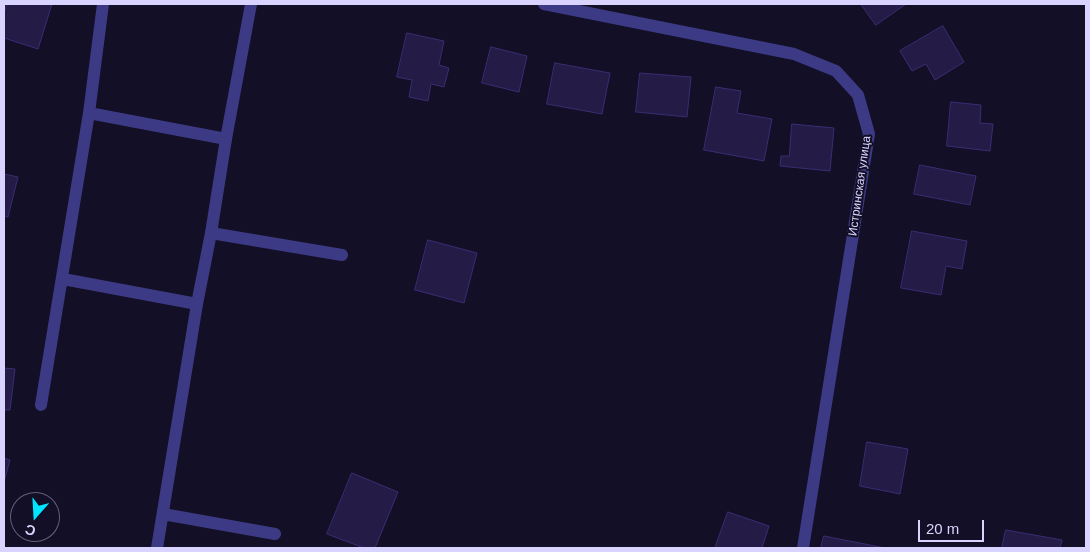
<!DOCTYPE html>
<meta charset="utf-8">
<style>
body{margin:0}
#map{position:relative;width:1090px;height:552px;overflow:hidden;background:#130f26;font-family:Arial,sans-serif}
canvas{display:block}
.frame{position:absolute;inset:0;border:5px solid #d9d4ff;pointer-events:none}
.north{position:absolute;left:10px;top:492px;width:50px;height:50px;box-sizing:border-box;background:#130f26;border:1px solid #625e7d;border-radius:50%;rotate:199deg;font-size:14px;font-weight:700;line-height:20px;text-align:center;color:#d9d4ff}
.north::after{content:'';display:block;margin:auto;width:18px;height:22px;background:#00e5ff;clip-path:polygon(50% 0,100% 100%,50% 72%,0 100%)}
.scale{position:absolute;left:918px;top:520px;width:66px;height:22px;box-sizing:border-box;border:2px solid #d9d4ff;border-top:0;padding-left:6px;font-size:15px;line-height:18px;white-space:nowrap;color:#d9d4ff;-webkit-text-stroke:4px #130f26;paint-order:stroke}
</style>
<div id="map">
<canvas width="1090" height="552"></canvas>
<div class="frame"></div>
<div class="north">С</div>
<div class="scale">20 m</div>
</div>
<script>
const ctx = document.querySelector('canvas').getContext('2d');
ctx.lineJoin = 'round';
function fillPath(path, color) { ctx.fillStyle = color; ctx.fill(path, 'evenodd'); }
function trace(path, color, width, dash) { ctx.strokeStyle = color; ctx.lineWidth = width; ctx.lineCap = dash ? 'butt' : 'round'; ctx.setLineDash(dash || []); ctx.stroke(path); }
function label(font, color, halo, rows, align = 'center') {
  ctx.font = font + ' Arial,sans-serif'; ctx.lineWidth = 4; ctx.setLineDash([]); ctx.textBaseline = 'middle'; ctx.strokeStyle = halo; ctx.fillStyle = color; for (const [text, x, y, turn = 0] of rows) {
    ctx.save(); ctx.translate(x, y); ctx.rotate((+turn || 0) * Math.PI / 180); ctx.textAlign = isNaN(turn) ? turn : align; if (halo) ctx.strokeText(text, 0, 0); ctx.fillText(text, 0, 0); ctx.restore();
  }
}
const building = new Path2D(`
 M 7,4 L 52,4 L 38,49 L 4,38 L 4,15 Z
 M 861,4 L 906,4 L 876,25 Z
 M 943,26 L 964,62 L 935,80 L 926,64 L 912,71 L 900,51 Z
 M 407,33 L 444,41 L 439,65 L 449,68 L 444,87 L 431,84 L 428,101 L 409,97 L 412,80 L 397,77 Z
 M 491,47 L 527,56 L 519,92 L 482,83 Z
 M 555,63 L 610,73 L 602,114 L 547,104 Z
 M 640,73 L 691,77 L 687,117 L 636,112 Z
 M 716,87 L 741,91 L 737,113 L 772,119 L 764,161 L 704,150 Z
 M 951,102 L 981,105 L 980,123 L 993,124 L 990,151 L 947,146 Z
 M 792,124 L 834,128 L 830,171 L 780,166 L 781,156 L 789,156 Z
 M 920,165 L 976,176 L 970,205 L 914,194 Z
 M 4,174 L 18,177 L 8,217 L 4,216 Z
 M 912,231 L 967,241 L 962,269 L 946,266 L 941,295 L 901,288 Z
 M 428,240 L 477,253 L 464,303 L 415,290 Z
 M 4,368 L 15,369 L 10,410 L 4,410 Z
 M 867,442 L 908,449 L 900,494 L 860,486 Z
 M 4,458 L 10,460 L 4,482 Z
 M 352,473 L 398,492 L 375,548 L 364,548 L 327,534 Z
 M 728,512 L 769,526 L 762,548 L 715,548 Z
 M 1006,530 L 1062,540 L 1060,548 L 1002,548 Z
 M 824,536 L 885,548 L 821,548 Z`);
const service = new Path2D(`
 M 89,113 L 226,139
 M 211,233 L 342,255
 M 63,279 L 197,304
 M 41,405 L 89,113 L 103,4
 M 163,514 L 275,534`);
const minor = new Path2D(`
 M 544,4 L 794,54 L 836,71 L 858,95 L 869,134 L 803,548`);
const tertiary = new Path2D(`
 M 157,548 L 197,304 L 211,233 L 226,139 L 251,4`);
const streetNames = [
 ["Истринская улица",860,186,-82]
];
fillPath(building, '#241b47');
trace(building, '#3b2d73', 1);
trace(service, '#3d3a85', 12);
trace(minor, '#3d3a85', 12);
trace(tertiary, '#3d3a85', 12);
label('12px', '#d9d4ff', '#130f26', streetNames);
</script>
